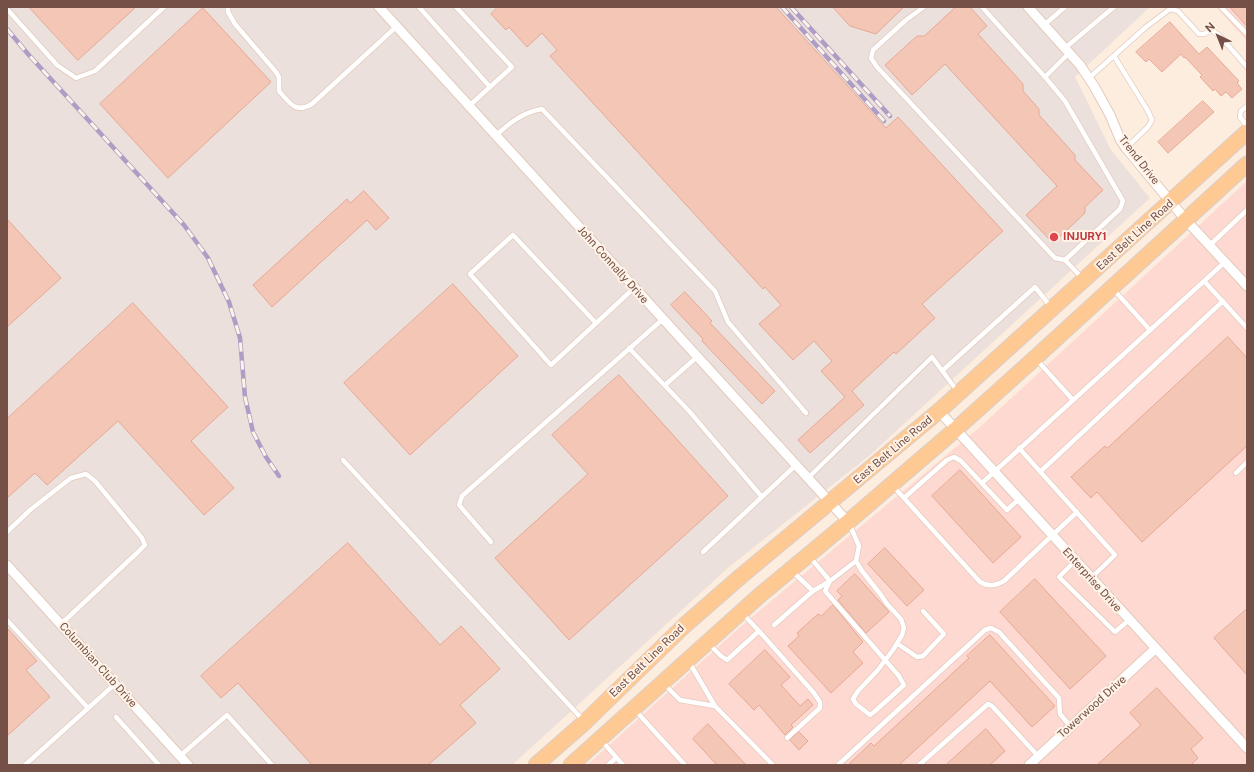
<!DOCTYPE html>
<style>
body{margin:0}
#map{position:relative;width:1254px;height:772px;overflow:hidden;background:#fdeddf;font-family:"Public Sans",sans-serif}
canvas{display:block}
.frame{position:absolute;inset:0;border:8px solid #745046;pointer-events:none}
.north{position:absolute;left:1198px;top:16px;width:40px;height:40px;-webkit-text-stroke:3px #fff2e6;paint-order:stroke;rotate:317deg;font-size:11px;font-weight:700;line-height:16px;text-align:center;color:#745046}
.north::after{content:'';display:block;margin:auto;width:14px;height:18px;background:#745046;clip-path:polygon(50% 0,100% 100%,50% 72%,0 100%)}
</style>
<div id="map">
<canvas width="1254" height="772"></canvas>
<div class="frame"></div>
<div class="north">N</div>
</div>
<script>
const ctx = document.querySelector('canvas').getContext('2d');
ctx.lineJoin = 'round';
function fillPath(path, color) { ctx.fillStyle = color; ctx.fill(path, 'evenodd'); }
function trace(path, color, width, dash) { ctx.strokeStyle = color; ctx.lineWidth = width; ctx.lineCap = dash ? 'butt' : 'round'; ctx.setLineDash(dash || []); ctx.stroke(path); }
function label(font, color, halo, rows, align = 'center') {
  ctx.font = font + ' "Public Sans",sans-serif'; ctx.lineWidth = 4; ctx.setLineDash([]); ctx.textBaseline = 'middle'; ctx.strokeStyle = halo; ctx.fillStyle = color; for (const [text, x, y, turn = 0] of rows) {
    ctx.save(); ctx.translate(x, y); ctx.rotate((+turn || 0) * Math.PI / 180); ctx.textAlign = isNaN(turn) ? turn : align; if (halo) ctx.strokeText(text, 0, 0); ctx.fillText(text, 0, 0); ctx.restore();
  }
}
const commercial = new Path2D(`
 M 1216,7 L 1247,7 L 1247,41 Z
 M 1247,181 L 1247,765 L 587,765 L 740,627 L 980,427 Z`);
const industrial = new Path2D(`
 M 7,7 L 1150,7 L 1075,77 L 1111,150 L 1150,198 L 870,455 L 729,567 L 512,765 L 7,765 Z`);
const building = new Path2D(`
 M 29,7 L 136,7 L 78,60 Z
 M 498,7 L 776,7 L 886,128 L 898,117 L 1003,231 L 922,304 L 935,318 L 896,354 L 894,352 L 852,391 L 864,405 L 810,453 L 798,440 L 845,397 L 821,371 L 832,361 L 814,341 L 793,360 L 759,324 L 781,305 L 765,287 L 763,289 L 550,56 L 557,50 L 542,33 L 527,47 L 509,27 L 506,30 L 491,14 Z
 M 833,7 L 904,7 L 876,34 L 850,26 Z
 M 956,7 L 970,7 L 987,26 L 978,34 L 1023,84 L 1023,91 L 1039,109 L 1039,115 L 1075,155 L 1075,160 L 1103,190 L 1085,207 L 1085,213 L 1053,243 L 1026,215 L 1057,186 L 945,64 L 912,95 L 885,65 L 917,36 L 924,36 Z
 M 1230,7 L 1247,7 L 1247,26 Z
 M 203,8 L 271,82 L 168,178 L 100,104 Z
 M 1170,22 L 1199,54 L 1207,47 L 1239,81 L 1237,83 L 1242,89 L 1232,98 L 1226,92 L 1221,96 L 1215,89 L 1213,91 L 1200,77 L 1202,75 L 1185,57 L 1184,58 L 1181,54 L 1162,72 L 1149,59 L 1146,62 L 1136,52 Z
 M 1203,101 L 1214,112 L 1168,153 L 1158,142 Z
 M 364,191 L 389,218 L 376,230 L 367,220 L 272,307 L 253,285 L 347,199 L 350,203 Z
 M 7,219 L 61,278 L 7,327 Z
 M 453,284 L 518,356 L 410,455 L 344,383 Z
 M 685,292 L 712,321 L 710,323 L 775,391 L 762,404 L 702,341 L 703,339 L 671,305 Z
 M 133,303 L 228,407 L 191,441 L 234,488 L 204,515 L 118,421 L 47,485 L 35,473 L 7,498 L 7,419 Z
 M 1228,337 L 1247,358 L 1247,446 L 1142,542 L 1097,492 L 1091,498 L 1071,477 L 1105,446 L 1107,448 Z
 M 619,375 L 728,496 L 569,640 L 495,558 L 588,474 L 552,435 Z
 M 960,470 L 1021,537 L 993,563 L 932,496 Z
 M 348,543 L 440,645 L 461,626 L 500,669 L 460,705 L 476,723 L 428,765 L 312,765 L 238,683 L 221,698 L 201,676 Z
 M 885,548 L 924,590 L 907,606 L 868,564 Z
 M 855,574 L 889,612 L 866,633 L 838,600 L 842,596 L 837,591 Z
 M 1035,579 L 1106,656 L 1070,689 L 1000,612 Z
 M 833,605 L 863,642 L 853,652 L 863,663 L 831,693 L 788,646 L 799,636 L 797,633 L 818,614 L 821,616 Z
 M 1247,609 L 1247,675 L 1214,638 Z
 M 7,628 L 37,661 L 26,670 L 50,697 L 7,736 Z
 M 990,635 L 1055,706 L 1032,727 L 990,681 L 899,765 L 848,765 L 871,743 L 874,746 L 969,658 L 967,656 Z
 M 765,650 L 790,677 L 781,685 L 800,706 L 808,699 L 813,705 L 791,725 L 793,727 L 785,735 L 759,705 L 754,710 L 729,684 Z
 M 1157,688 L 1203,738 L 1191,749 L 1198,758 L 1191,765 L 1097,765 L 1141,725 L 1130,713 Z
 M 708,724 L 746,765 L 717,765 L 693,739 Z
 M 986,729 L 1005,751 L 990,765 L 946,765 Z
 M 799,732 L 808,741 L 799,750 L 790,740 Z`);
const service = new Path2D(`
 M 228,7 L 228,12 L 235,24 L 276,72 L 279,77 L 279,91 C 290,103 295,114 312,104 L 397,26
 M 419,7 L 490,87
 M 456,7 L 512,67 L 469,106
 M 924,7 L 906,20 L 873,50 L 871,58 L 877,67 L 1055,258 L 1065,260 L 1083,279
 M 982,7 L 1045,77
 M 1221,7 L 1247,34
 M 7,9 L 57,65 L 76,78 L 95,71 L 164,7
 M 1044,25 L 1065,7
 M 1065,48 L 1114,7
 M 1114,56 L 1148,111 L 1152,120 L 1148,127 L 1126,148
 M 1089,78 L 1146,27 L 1170,9 L 1178,11 L 1199,34 L 1204,34 L 1211,30 L 1219,35 L 1247,67
 M 1247,106 L 1241,111 L 1240,117 L 1247,126
 M 496,135 C 510,123 523,112 542,109 L 715,291 L 728,322 L 806,413
 M 1210,245 L 1247,210
 M 1065,260 L 1120,209 L 1123,201 L 1065,101 L 1045,77 L 1069,53
 M 1204,281 L 1247,328
 M 1114,290 L 1150,330
 M 596,323 L 513,235 L 470,274 L 551,365 L 634,288
 M 629,348 L 689,411 L 762,497
 M 1036,359 L 1073,400
 M 942,371 L 1035,287 L 1051,307
 M 665,385 L 697,357
 M 1019,448 L 1115,555 L 1091,578
 M 343,460 L 583,720
 M 1040,472 L 1223,301
 M 1236,473 L 1247,462
 M 808,478 L 932,357 L 958,392
 M 982,483 L 1225,262
 M 893,486 L 980,582 C 989,587 995,586 1004,581 L 1077,512
 M 904,498 L 947,460 L 954,457 L 961,461 L 1007,510 L 1019,499
 M 7,532 L 30,510 L 71,478 L 86,474 L 95,481 L 142,538 L 145,545 L 138,552 L 61,624
 M 491,542 L 459,505 L 462,496 L 663,319
 M 703,552 L 796,465
 M 809,556 L 830,581 L 825,591 L 899,676 L 904,685 L 874,712 L 870,715 L 856,704 L 853,699 L 858,691 L 877,671 L 893,650 L 902,635 L 904,628 L 901,619 L 887,604 L 881,595 L 862,571 L 856,561 L 859,546 L 849,523
 M 1075,561 L 1059,577 L 1115,632 L 1129,620
 M 813,591 L 830,581 L 856,561
 M 742,613 L 759,631
 M 7,620 L 88,708
 M 774,625 L 813,591 L 792,571
 M 709,644 L 721,656 L 727,660 L 759,631 L 814,693 L 820,702 L 820,708 L 787,738
 M 898,644 L 917,657 L 923,656 L 944,634 L 923,611
 M 689,662 L 715,706 L 773,765
 M 664,684 L 680,700 L 715,706
 M 635,710 L 685,765
 M 116,717 L 159,765
 M 601,740 L 623,765
 M 180,756 L 227,715 L 272,765
 M 25,765 L 115,684
 M 608,765 L 616,758
 M 838,765 L 985,630 L 991,628 L 999,632 L 1059,698 L 1060,714 L 1071,727
 M 919,765 L 988,704 L 992,706 L 1038,756`);
const minor = new Path2D(`
 M 379,7 L 848,522
 M 1028,7 L 1080,65 L 1094,86 L 1110,115 L 1121,141 L 1126,148 L 1185,219 L 1247,286
 M 939,411 L 1247,748
 M 7,565 L 188,765
 M 1029,765 L 1155,649`);
const primary = new Path2D(`
 M 536,765 L 585,722 L 685,625 L 740,577 L 939,411 L 1247,132
 M 571,765 L 759,596 L 848,522 L 955,430 L 1035,358 L 1247,164`);
const rail = new Path2D(`
 M 782,7 L 884,121
 M 791,7 L 890,116
 M 7,29 L 28,54 L 184,225 L 208,258 L 229,302 L 240,338 L 245,397 L 253,432 L 266,457 L 279,476`);
const markers = [
 [1054,237,5,"#e0444e"]
];
const streetNames = [
 ["Trend Drive",1139,160,52],
 ["East Belt Line Road",1135,235,-42],
 ["John Connally Drive",613,265,48],
 ["East Belt Line Road",893,450,-40],
 ["Enterprise Drive",1092,580,48],
 ["East Belt Line Road",647,661,-44],
 ["Columbian Club Drive",98,665,48],
 ["Towerwood Drive",1092,707,-42]
];
const healthNames = [
 ["INJURY1",1063,237]
];
fillPath(commercial, '#fed9d1');
fillPath(industrial, '#ebe0db');
fillPath(building, '#f4c6b5');
trace(building, '#e7a995', 1);
trace(service, '#e3cabd', 6);
trace(minor, '#e3cabd', 11);
trace(primary, '#d8cecb', 17);
trace(service, '#fff', 4.5);
trace(minor, '#fff', 9);
trace(primary, '#ffc994', 15);
trace(rail, '#ae9ec6', 4.5);
trace(rail, '#fff2e6', 3, [9]);
for (const [x, y, r, color] of markers) { const dot = new Path2D(); dot.arc(x, y, r, 0, 2 * Math.PI); ctx.fillStyle = color; ctx.fill(dot); trace(dot, '#fff2e6', 1.5); }
label('11px', '#745046', '#fff2e6', streetNames);
label('bold 11px', '#be3a42', '#fff2e6', healthNames, 'left');
</script>
